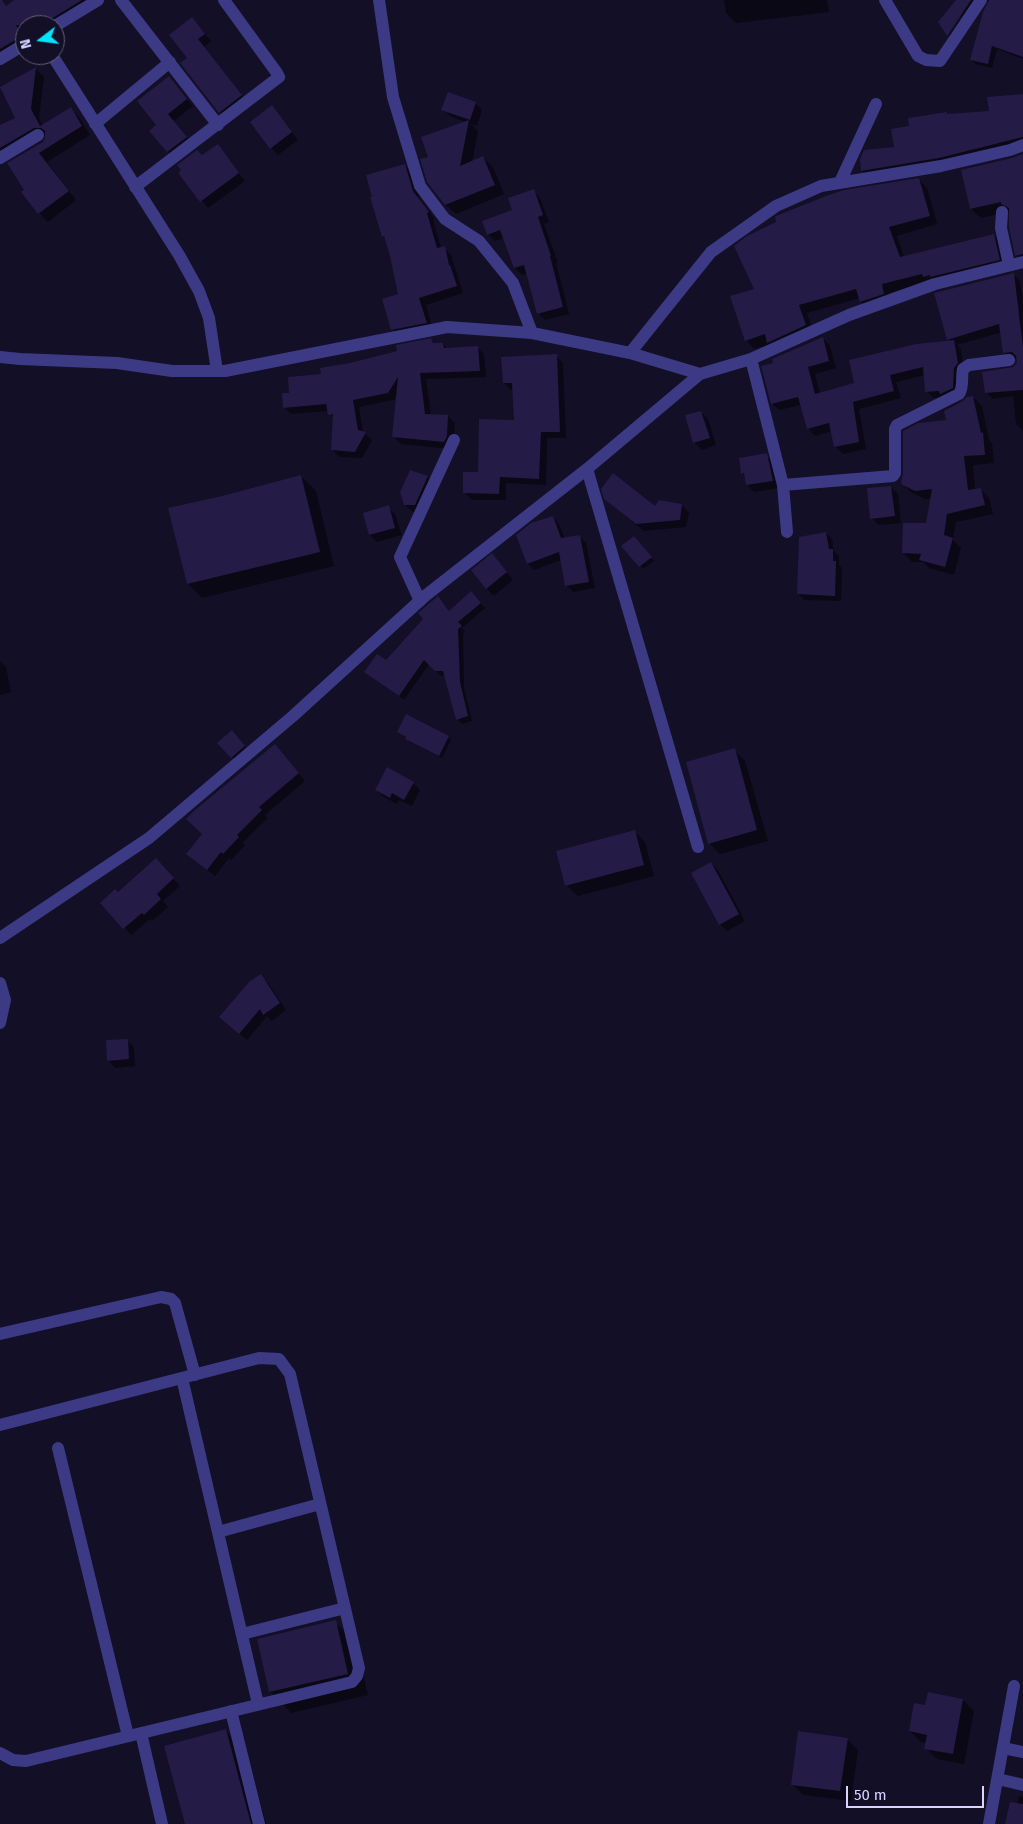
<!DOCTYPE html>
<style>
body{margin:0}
#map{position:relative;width:1023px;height:1824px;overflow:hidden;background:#130f26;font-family:"Fira Sans",sans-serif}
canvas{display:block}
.north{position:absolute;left:15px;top:15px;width:50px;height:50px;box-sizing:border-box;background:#130f26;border:1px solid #625e7d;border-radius:50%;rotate:255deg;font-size:14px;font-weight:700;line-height:20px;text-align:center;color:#d9d4ff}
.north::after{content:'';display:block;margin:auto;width:18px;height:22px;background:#00e5ff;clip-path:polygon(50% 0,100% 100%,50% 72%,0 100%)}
.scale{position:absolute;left:846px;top:1786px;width:138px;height:22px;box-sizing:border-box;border:2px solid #d9d4ff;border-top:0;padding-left:6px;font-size:15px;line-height:18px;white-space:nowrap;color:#d9d4ff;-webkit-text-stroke:4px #130f26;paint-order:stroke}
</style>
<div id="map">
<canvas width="1023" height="1824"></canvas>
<div class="north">N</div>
<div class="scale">50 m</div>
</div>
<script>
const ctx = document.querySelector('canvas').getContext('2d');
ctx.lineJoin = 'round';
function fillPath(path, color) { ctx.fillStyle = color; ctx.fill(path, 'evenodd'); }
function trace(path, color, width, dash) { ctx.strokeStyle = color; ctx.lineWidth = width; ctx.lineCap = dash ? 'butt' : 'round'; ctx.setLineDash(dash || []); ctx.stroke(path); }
const shadow = new Path2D(`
 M 16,0 L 111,0 L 102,0 L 55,25 L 25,25 L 25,46 L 0,60 L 0,11 Z
 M 724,0 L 827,0 L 829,12 L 736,23 L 726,13 Z
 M 958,0 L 1023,0 L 1023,59 L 997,49 L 992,68 L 976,64 L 971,60 L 991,0 L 983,5 L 957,44 L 949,35 L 962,16 L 956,20 Z
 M 192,19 L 211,41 L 204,47 L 248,103 L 227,119 L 220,112 L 189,58 Z
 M 36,69 L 44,77 L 39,118 L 43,126 L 70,109 L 79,117 L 90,135 L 47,162 L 76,200 L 48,222 L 39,213 L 9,164 L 44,143 L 47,136 L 43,136 L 0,162 L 0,127 L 17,118 Z
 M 169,77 L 193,106 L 174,121 L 193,145 L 175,159 L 151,131 L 158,126 Z
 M 1023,95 L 1023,149 L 872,180 L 862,171 L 895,148 L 910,127 L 948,115 L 990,112 Z
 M 475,103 L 482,110 L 477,126 L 471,124 L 478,131 L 472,162 L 483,158 L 493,167 L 504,194 L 456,214 L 446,205 L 430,158 L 465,122 L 450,116 L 443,109 Z
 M 272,107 L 298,140 L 278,155 L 271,148 Z
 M 217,145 L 245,181 L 208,208 L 180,173 Z
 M 1023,155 L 1023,262 L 1016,255 L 1010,211 L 981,218 L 971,209 L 1012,159 Z
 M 404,165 L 412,172 L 420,199 L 435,219 L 433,220 L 441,248 L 444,248 L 451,255 L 463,293 L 426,305 L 433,330 L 399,336 L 392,329 L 400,295 L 386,240 L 383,236 Z
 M 919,179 L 927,188 L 937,224 L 897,236 L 904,257 L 994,236 L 1002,244 L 1007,268 L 930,282 L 889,293 L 892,302 L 869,310 L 861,302 L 860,298 L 807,313 L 814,334 L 754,349 L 746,340 L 756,289 Z
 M 533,191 L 540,198 L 549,222 L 544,224 L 558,263 L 556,263 L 569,314 L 545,320 L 538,313 L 527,273 L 522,275 L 515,268 L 504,238 L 495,241 L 488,234 L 514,211 Z
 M 1013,274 L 1020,281 L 1023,303 L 1023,431 L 1016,424 L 1013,396 L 993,399 L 986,392 L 1018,363 L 1017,359 L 1011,359 L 1004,352 L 1002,332 L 957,345 L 961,349 L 964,371 L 960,395 L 934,398 L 926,391 L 925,375 L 896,382 L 901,398 L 859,409 L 866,449 L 843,454 L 835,446 L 832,431 L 815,436 L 808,428 L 801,405 L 779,410 L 772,403 L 774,364 L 823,338 L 830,346 L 836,368 L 815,374 L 820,394 L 856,384 L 951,342 L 948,339 Z
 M 431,340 L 436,344 L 443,344 L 448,349 L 477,347 L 484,354 L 486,377 L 426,379 L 431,415 L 448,416 L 455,423 L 453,443 L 451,449 L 401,444 L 394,437 L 397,399 L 359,407 L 363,432 L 372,440 L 362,458 L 339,457 L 332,450 L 334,418 L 329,411 L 291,414 L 284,407 L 290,394 L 323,375 L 351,364 L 399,352 Z
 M 556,356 L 563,363 L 566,438 L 547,438 L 546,485 L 506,483 L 506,500 L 472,500 L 464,492 L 516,422 L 514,390 L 511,390 L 504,383 Z
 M 973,397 L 982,406 L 989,440 L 992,443 L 994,463 L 973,465 L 975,490 L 980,489 L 989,498 L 993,514 L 956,522 L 953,540 L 961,548 L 954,575 L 929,568 L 923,562 L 912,562 L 903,553 L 927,525 L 931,499 L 925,499 L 911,492 L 902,483 L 902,480 L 904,473 L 947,421 Z
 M 701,412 L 708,419 L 716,445 L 702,450 L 694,442 Z
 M 766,455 L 773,462 L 779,488 L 754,492 L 747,485 L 746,476 L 743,473 Z
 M 411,472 L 428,477 L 435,484 L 422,511 L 413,512 L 405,505 Z
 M 301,476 L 316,491 L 334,566 L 202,598 L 188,584 Z
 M 891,487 L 898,494 L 901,523 L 879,525 L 872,518 Z
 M 682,505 L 689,513 L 686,527 L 644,531 L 613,506 L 655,508 Z
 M 388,507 L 395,514 L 402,535 L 377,542 L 370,535 L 364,514 Z
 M 553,517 L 559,524 L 565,539 L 579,536 L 586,543 L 595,588 L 573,592 L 566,585 L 561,560 L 534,570 L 528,564 Z
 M 826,533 L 832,539 L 834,551 L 839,556 L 839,565 L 842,568 L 841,601 L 804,600 L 798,594 Z
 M 637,541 L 654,561 L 643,569 L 623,546 Z
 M 492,555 L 513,580 L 494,596 L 487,589 Z
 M 476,598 L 485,608 L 462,628 L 465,632 L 463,634 L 464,688 L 472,721 L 462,724 L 457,719 L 445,675 L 441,676 L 429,664 L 404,700 L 371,676 L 443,602 L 450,612 Z
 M 0,661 L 6,667 L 11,692 L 0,695 Z
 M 232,732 L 248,750 L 235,760 L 219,743 Z
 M 399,732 L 448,737 L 451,740 L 442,758 L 410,742 Z
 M 734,750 L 745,761 L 768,841 L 720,854 L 709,843 Z
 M 282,753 L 305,781 L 265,815 L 268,818 L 243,842 L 245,845 L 231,860 L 229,858 L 215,876 L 188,854 Z
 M 413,783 L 420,790 L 412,806 L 399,800 L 397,804 L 384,797 L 376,790 Z
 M 634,831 L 645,842 L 654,876 L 578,896 L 567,886 Z
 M 711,863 L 718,870 L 745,921 L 727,931 L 720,924 Z
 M 163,867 L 180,886 L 163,901 L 168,907 L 152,921 L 150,919 L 131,935 L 102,903 Z
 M 260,976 L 268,983 L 286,1010 L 272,1021 L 267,1016 L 247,1040 L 228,1024 Z
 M 127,1040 L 134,1047 L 135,1066 L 115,1068 L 108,1060 Z
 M 335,1622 L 356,1643 L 368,1695 L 291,1713 L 270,1691 Z
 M 963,1700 L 974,1711 L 964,1764 L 937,1759 L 926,1748 L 927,1743 L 921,1742 L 910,1731 L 926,1706 Z
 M 226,1731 L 247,1752 L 266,1824 L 186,1824 Z
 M 847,1739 L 858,1750 L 851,1801 L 803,1795 L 792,1784 Z
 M 1019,1796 L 1023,1797 L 1023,1824 L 1007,1824 L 1017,1804 Z`);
const building = new Path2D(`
 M 0,0 L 2,0 L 6,6 L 14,0 L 82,0 L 51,19 L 47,25 L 16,25 L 22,36 L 0,49 Z
 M 956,0 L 971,0 L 947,36 L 938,22 Z
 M 989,0 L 1023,0 L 1023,57 L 992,46 L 988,64 L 970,60 L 983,12 Z
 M 192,17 L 205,34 L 198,39 L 242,95 L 219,113 L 180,63 L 187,58 L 169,35 Z
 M 36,67 L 31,109 L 40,126 L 71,107 L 82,126 L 39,153 L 69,191 L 38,214 L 21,192 L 24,190 L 7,163 L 43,142 L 45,138 L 45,131 L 41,128 L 34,128 L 0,148 L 0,125 L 15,118 L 0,87 Z
 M 169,76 L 187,99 L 168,114 L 187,137 L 167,152 L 149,131 L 156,125 L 137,101 Z
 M 448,92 L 476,102 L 470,120 L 441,110 Z
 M 1023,94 L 1023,137 L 939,158 L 861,171 L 860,159 L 864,150 L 894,147 L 891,129 L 909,126 L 908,118 L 947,112 L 947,114 L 989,111 L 987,97 Z
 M 272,105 L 292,132 L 270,149 L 250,122 Z
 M 469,120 L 460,166 L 483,156 L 495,185 L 445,205 L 427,182 L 420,159 L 428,157 L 421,137 Z
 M 218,144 L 239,173 L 200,202 L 178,173 L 181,170 L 177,165 L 197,150 L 202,155 Z
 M 1023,154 L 1023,254 L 1015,256 L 1009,227 L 1009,208 L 1001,204 L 1001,202 L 970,209 L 961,170 L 1012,158 Z
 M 405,164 L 413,191 L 429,212 L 427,213 L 437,248 L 445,246 L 449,265 L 450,265 L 457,286 L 419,298 L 427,323 L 391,330 L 382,299 L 398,294 L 390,256 L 384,236 L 382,237 L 370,197 L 372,197 L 366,175 Z
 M 919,178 L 930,216 L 889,227 L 900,257 L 994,234 L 1000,260 L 930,277 L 930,275 L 923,277 L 922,274 L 882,284 L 884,294 L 860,302 L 856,289 L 799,305 L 806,325 L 767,343 L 765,334 L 745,341 L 730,296 L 754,289 L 734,246 L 747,236 L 776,222 L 775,217 L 776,216 L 826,196 L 844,190 Z
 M 534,189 L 543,215 L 538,217 L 551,256 L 550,256 L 563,307 L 537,314 L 524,265 L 514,268 L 500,230 L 487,235 L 482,221 L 512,210 L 508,198 Z
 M 1014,273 L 1023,347 L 1023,390 L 985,393 L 982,372 L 1013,367 L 1017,363 L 1016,356 L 1012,352 L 1003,353 L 999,324 L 947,340 L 934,293 Z
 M 823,337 L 829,361 L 808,367 L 815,394 L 854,383 L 849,360 L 916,344 L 954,340 L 958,363 L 954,368 L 953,388 L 940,394 L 939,391 L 925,392 L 923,367 L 890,375 L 894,391 L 853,402 L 859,442 L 834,447 L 829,423 L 807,429 L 798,397 L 771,404 L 761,366 L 773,363 L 772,359 Z
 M 431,338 L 433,343 L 443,343 L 444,348 L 478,346 L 480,371 L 420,373 L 425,414 L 448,415 L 447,436 L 444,442 L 392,437 L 398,377 L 388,393 L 353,400 L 358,430 L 366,432 L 355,452 L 331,450 L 333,414 L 328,415 L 326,404 L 283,408 L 282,393 L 289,393 L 288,377 L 321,374 L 320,368 L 350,363 L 397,351 L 396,345 Z
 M 557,354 L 560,432 L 541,432 L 539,479 L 500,477 L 499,494 L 463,493 L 463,472 L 478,472 L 479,419 L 514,420 L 512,383 L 503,383 L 501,357 Z
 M 973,396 L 981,433 L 983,432 L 985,455 L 964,456 L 968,490 L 981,488 L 985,505 L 947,514 L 944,535 L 953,538 L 945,567 L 919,560 L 921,554 L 902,553 L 903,523 L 926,523 L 932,489 L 915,491 L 901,484 L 903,473 L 903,431 L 918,423 L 946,420 L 944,411 L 963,401 L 967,397 Z
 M 701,411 L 710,438 L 693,443 L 685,415 Z
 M 767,453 L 773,481 L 746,485 L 744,473 L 741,474 L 739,458 Z
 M 410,470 L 428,476 L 415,505 L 404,505 L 400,492 Z
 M 613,473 L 655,506 L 659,500 L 682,504 L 680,520 L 636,524 L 604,499 L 601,489 Z
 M 301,475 L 320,552 L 187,584 L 168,508 L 222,496 Z
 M 891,486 L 895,516 L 870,519 L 867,488 Z
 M 389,505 L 395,528 L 369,535 L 363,513 Z
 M 553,516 L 561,538 L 580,535 L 589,582 L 565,586 L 559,552 L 527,564 L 516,535 L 531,523 Z
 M 826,532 L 829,549 L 833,549 L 833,561 L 836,561 L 835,596 L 797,594 L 799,537 Z
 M 634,536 L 652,557 L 639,567 L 621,546 Z
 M 492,553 L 507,572 L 486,589 L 471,570 Z
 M 471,591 L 481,603 L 458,622 L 462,626 L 458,629 L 460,682 L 468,716 L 456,720 L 443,671 L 435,671 L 424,660 L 399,696 L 364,672 L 377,654 L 386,660 L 423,619 L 418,613 L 438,596 L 449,611 Z
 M 406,714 L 449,736 L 439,756 L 405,739 L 406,737 L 397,732 Z
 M 232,730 L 245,746 L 231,758 L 217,743 Z
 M 275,744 L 299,773 L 259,807 L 262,810 L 237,835 L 239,837 L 223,854 L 221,852 L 207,870 L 186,854 L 202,834 L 186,819 L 195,810 Z
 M 735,748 L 757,830 L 708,844 L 686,762 Z
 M 387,767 L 414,782 L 404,800 L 392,793 L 390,798 L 375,790 Z
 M 635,830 L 644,865 L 565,886 L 556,851 Z
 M 156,858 L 174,878 L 157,894 L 161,899 L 144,915 L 142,913 L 123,929 L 100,903 L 115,889 L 118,892 Z
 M 711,862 L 739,914 L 719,925 L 691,873 Z
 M 261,974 L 280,1003 L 263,1015 L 260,1009 L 239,1034 L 219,1017 L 249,982 Z
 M 128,1039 L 129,1059 L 107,1061 L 106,1040 Z
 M 336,1620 L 348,1674 L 269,1692 L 257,1639 Z
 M 928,1692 L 963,1699 L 953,1754 L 924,1749 L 927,1735 L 909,1731 L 914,1703 L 925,1705 Z
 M 226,1729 L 251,1824 L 185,1824 L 164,1746 Z
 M 798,1731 L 848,1738 L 840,1791 L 791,1785 Z
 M 1010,1802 L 1023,1804 L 1023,1824 L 1005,1824 Z`);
const minor = new Path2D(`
 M 121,0 L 218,125
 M 379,0 L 393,97 L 420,186 L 445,219 L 479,241 L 513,283 L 532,333
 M 885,0 L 918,56 L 926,60 L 940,61 L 981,0
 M 55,26 L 98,0
 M 52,55 L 179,255 L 199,291 L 209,318 L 217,371
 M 0,59 L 25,44
 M 95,124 L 170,62
 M 0,158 L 38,135
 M 840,182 L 876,104
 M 135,187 L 279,77 L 277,73 L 224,0
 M 1002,212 L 1001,228 L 1009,265
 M 630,353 L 711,252 L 776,206 L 821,186 L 941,166 L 1010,150 L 1023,145
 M 0,357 L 20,359 L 117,363 L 172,371 L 225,371 L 447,327 L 532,333 L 630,353 L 700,374 L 751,359 L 849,315 L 935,284 L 1023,262
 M 751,359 L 783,485 L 787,532
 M 587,469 L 698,847
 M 783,485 L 893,476 L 895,473 L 895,429 L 897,425 L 959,394 C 964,387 961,378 963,369 L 969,365 L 1009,360
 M 420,601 L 400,557 L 454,440
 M 0,938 L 149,838 L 293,716 L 425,596 L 587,469 L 700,374
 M 0,983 L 5,1000 L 0,1023
 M 0,1334 L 161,1297 L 171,1299 L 175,1303 L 195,1375
 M 182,1378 L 258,1704
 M 0,1425 L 259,1358 L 279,1359 L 290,1374 L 359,1668 L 357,1676 L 352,1682 L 26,1761 L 13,1760 L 0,1753
 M 58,1448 L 128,1736
 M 218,1532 L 320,1504
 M 242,1634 L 345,1608
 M 231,1711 L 259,1824
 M 141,1733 L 162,1824
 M 1003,1748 L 1023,1752
 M 998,1779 L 1023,1785
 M 989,1824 L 1014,1686`);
fillPath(shadow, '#0007');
fillPath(building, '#241b47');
trace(minor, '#3d3a85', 12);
</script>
